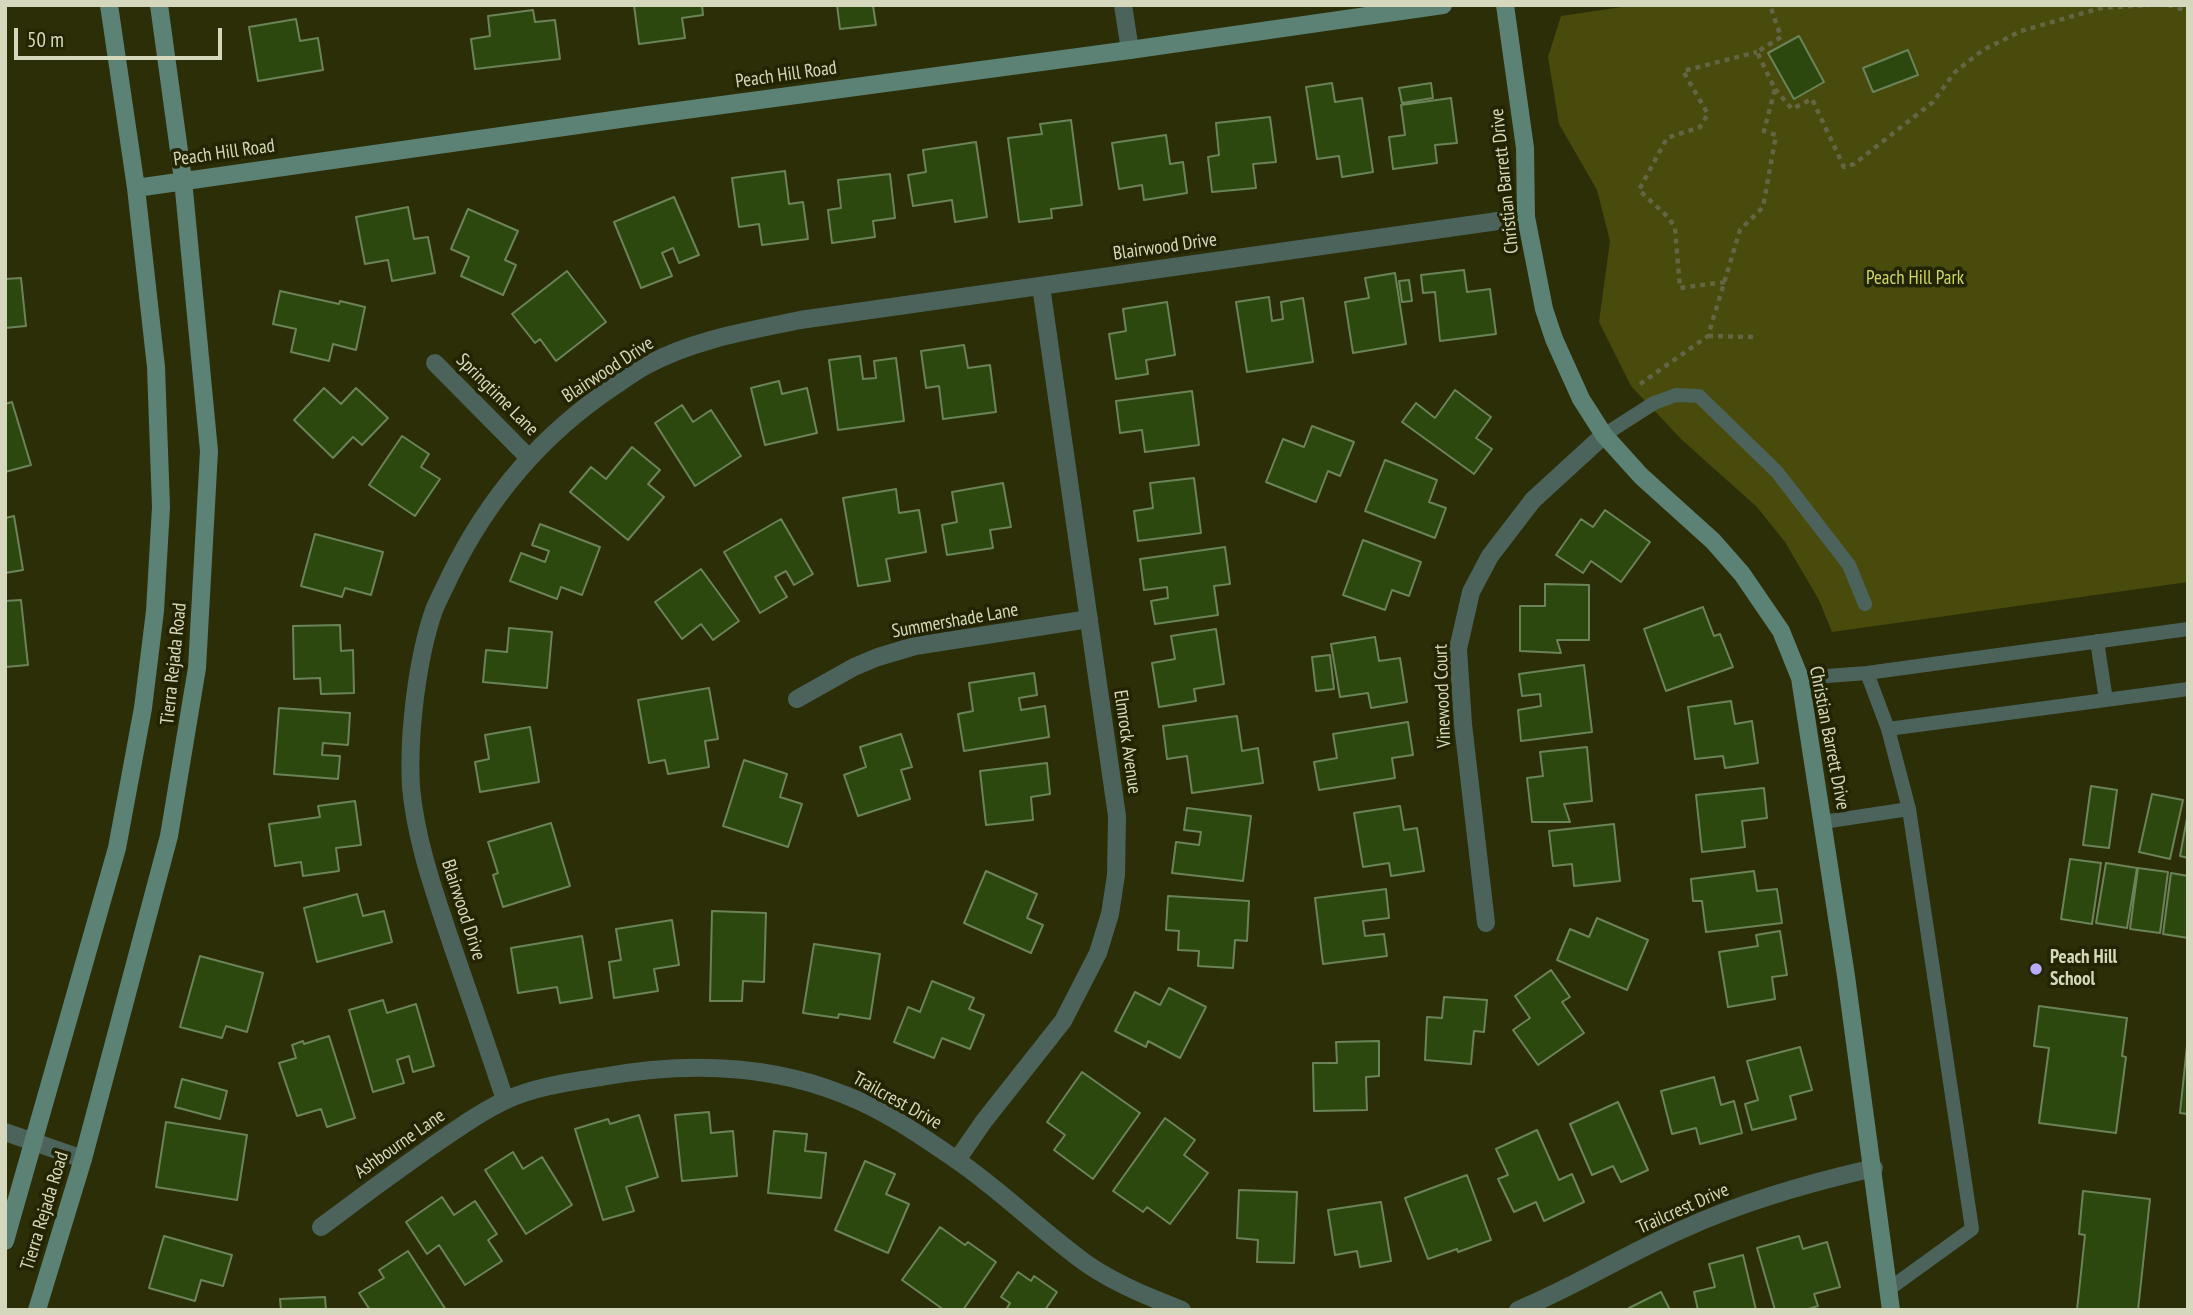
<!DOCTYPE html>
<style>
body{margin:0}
#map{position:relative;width:2193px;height:1315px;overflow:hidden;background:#2c2e08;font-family:"PT Sans Narrow",sans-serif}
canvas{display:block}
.frame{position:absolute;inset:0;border:7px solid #d6d8be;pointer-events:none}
.scale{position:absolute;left:14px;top:28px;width:208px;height:32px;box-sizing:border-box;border:4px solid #d6d8be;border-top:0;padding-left:9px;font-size:21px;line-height:24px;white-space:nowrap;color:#d6d8be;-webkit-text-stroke:5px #232400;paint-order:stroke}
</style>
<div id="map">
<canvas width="2193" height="1315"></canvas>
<div class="frame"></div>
<div class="scale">50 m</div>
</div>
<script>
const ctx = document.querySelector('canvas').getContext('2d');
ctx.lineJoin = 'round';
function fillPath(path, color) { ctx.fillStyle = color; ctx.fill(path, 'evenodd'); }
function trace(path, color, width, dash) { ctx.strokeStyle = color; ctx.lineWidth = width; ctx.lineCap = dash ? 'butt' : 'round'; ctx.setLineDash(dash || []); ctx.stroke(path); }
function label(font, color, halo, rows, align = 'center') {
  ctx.font = font + ' "PT Sans Narrow",sans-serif'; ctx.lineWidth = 7; ctx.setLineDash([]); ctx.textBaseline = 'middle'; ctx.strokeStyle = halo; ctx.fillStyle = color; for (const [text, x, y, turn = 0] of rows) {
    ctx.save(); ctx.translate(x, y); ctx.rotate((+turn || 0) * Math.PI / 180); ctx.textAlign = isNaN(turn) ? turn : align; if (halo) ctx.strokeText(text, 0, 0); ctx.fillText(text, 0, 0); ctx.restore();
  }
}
const green = new Path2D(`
 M 1636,5 L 2188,5 L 2188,582 L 1832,632 L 1819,600 L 1785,542 L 1757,507 L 1682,440 L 1631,386 L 1599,322 L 1610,241 L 1597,190 L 1559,124 L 1548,57 L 1561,16 Z`);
const building = new Path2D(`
 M 634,5 L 702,5 L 703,15 L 682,18 L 685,38 L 639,44 Z
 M 837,5 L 882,5 L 873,6 L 876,25 L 840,29 Z
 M 533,10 L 535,22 L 555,20 L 560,59 L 475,69 L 471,39 L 490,36 L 488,16 Z
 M 296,19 L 300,41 L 318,38 L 323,70 L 258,81 L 249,27 Z
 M 1799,36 L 1824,82 L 1794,99 L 1768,53 Z
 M 1908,50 L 1918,75 L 1873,92 L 1863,68 Z
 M 1332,83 L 1335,102 L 1362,98 L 1373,172 L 1342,177 L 1339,156 L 1317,159 L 1306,87 Z
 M 1431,83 L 1433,98 L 1402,103 L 1399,88 Z
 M 1451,98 L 1457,143 L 1435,145 L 1437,163 L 1393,169 L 1389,137 L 1405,135 L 1401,105 Z
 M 1270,117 L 1276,162 L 1253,164 L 1256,188 L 1212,192 L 1208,157 L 1219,155 L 1216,123 Z
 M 1071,120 L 1082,205 L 1051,209 L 1052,218 L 1019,222 L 1008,138 L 1042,134 L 1040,124 Z
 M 1166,135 L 1170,164 L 1183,162 L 1187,193 L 1144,200 L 1142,185 L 1119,189 L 1112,143 Z
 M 976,142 L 987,217 L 955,222 L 952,200 L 913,206 L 908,175 L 926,172 L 923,150 Z
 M 785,171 L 789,204 L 803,202 L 808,239 L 762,245 L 759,224 L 739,227 L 732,178 Z
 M 890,174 L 895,218 L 873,221 L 875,237 L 832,243 L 828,210 L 841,208 L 838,180 Z
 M 674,197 L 699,255 L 679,263 L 673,248 L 662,253 L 672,276 L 641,288 L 614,222 Z
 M 408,207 L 414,239 L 428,237 L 435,273 L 392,281 L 388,260 L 365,264 L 356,217 Z
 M 468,209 L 518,231 L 505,260 L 516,265 L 503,295 L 461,276 L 469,257 L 451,249 Z
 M 1464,270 L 1467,292 L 1490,289 L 1496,334 L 1440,341 L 1435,292 L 1423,293 L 1421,275 Z
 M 567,271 L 606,322 L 556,361 L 540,339 L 535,343 L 512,314 Z
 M 1395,273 L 1406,344 L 1353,353 L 1345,302 L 1369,298 L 1365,278 Z
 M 21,278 L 26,326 L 5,328 L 5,279 Z
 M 1409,280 L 1412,301 L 1402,302 L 1399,281 Z
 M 280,291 L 339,304 L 340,301 L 365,307 L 356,350 L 333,344 L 329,361 L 291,352 L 296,329 L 273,324 Z
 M 1269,297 L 1272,321 L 1283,319 L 1281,302 L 1303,298 L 1313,362 L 1247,372 L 1236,302 Z
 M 1167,302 L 1175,355 L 1146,360 L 1148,374 L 1116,379 L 1109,334 L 1126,331 L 1123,309 Z
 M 964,345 L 968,368 L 990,365 L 996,412 L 943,419 L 939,386 L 926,388 L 921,351 Z
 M 860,356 L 863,379 L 876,378 L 874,361 L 896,358 L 904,421 L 838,430 L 829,360 Z
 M 779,381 L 782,394 L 807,388 L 817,433 L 765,445 L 751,388 Z
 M 324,388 L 341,404 L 356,388 L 388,418 L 362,445 L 353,437 L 333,458 L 294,420 Z
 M 1455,390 L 1491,417 L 1476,438 L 1492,449 L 1474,474 L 1402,422 L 1416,403 L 1435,418 Z
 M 1192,391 L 1199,445 L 1145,452 L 1142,430 L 1120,433 L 1116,401 Z
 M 12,402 L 31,465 L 5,472 L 5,404 Z
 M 682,405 L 693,422 L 711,410 L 741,456 L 695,486 L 655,423 Z
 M 1312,426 L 1354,442 L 1340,476 L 1328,471 L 1316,502 L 1266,482 L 1283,439 L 1304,447 Z
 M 402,436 L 429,454 L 421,467 L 440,479 L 415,516 L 369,485 Z
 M 632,447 L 660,470 L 648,484 L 664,497 L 628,540 L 570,492 L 591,467 L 606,479 Z
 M 1385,460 L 1437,480 L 1429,502 L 1446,508 L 1435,538 L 1365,511 Z
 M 1194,478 L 1201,533 L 1138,541 L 1134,511 L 1153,508 L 1150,483 Z
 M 1003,483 L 1011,527 L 990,530 L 993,548 L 947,555 L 942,525 L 957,522 L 952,492 Z
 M 896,489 L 899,513 L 919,510 L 926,552 L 886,559 L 890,581 L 858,586 L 843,498 Z
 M 1605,510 L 1650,542 L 1621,582 L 1591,561 L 1583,573 L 1556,555 L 1581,519 L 1593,527 Z
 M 14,516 L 23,570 L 5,573 L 5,518 Z
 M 781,519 L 813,574 L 794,585 L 786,571 L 775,577 L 787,597 L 760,613 L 724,552 Z
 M 540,524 L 600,547 L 582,595 L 561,587 L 557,599 L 510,581 L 521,553 L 545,562 L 549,551 L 532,545 Z
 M 315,534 L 383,552 L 371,595 L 345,588 L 342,597 L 301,586 Z
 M 1363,540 L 1421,562 L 1409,596 L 1392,590 L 1385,610 L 1343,595 Z
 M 1225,547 L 1230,584 L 1214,586 L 1218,615 L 1155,624 L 1151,601 L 1168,598 L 1167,587 L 1144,590 L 1140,559 Z
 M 701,569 L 739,621 L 713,640 L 701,624 L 682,639 L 655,602 Z
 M 1545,584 L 1589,585 L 1589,640 L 1557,640 L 1561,653 L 1520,651 L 1520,606 L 1545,606 Z
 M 21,600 L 28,665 L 5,667 L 5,601 Z
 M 1703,607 L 1714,636 L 1720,634 L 1733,667 L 1666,691 L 1644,629 Z
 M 340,625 L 341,651 L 353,650 L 354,693 L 321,694 L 320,678 L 294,679 L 293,626 Z
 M 509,628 L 552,632 L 547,688 L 483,682 L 486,650 L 507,652 Z
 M 1216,629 L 1224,684 L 1194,689 L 1196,701 L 1159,707 L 1152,663 L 1175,659 L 1171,636 Z
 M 1375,637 L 1379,661 L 1400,658 L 1407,702 L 1371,708 L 1368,693 L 1340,697 L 1331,644 Z
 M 1330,655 L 1334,689 L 1316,691 L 1312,657 Z
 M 1584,665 L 1592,732 L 1521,741 L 1518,710 L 1541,706 L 1540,694 L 1522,696 L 1519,674 Z
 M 1034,673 L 1037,695 L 1019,698 L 1021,710 L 1045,706 L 1049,737 L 964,751 L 958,714 L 973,711 L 969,683 Z
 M 709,688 L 718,739 L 705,741 L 709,767 L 668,774 L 665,760 L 649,763 L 638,700 Z
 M 1731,701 L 1735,724 L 1752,721 L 1758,763 L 1725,768 L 1723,756 L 1695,759 L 1688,707 Z
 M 279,708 L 350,713 L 348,745 L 323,743 L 322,755 L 340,756 L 338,779 L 274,774 Z
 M 1237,716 L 1242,751 L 1258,748 L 1263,783 L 1192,793 L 1187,756 L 1167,759 L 1163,726 Z
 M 1408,722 L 1413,755 L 1392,758 L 1395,778 L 1319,790 L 1314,762 L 1337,758 L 1333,734 Z
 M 530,727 L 539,782 L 480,792 L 475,762 L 489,759 L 485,735 Z
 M 901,734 L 912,767 L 901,770 L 910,799 L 858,816 L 844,775 L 866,767 L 860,747 Z
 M 1587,747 L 1592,801 L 1564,804 L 1570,822 L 1532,822 L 1527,778 L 1543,776 L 1540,752 Z
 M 744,760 L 787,774 L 780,797 L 802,804 L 788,847 L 723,826 Z
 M 1047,763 L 1050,794 L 1031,797 L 1033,820 L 986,825 L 980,771 Z
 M 2091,786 L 2117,790 L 2109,848 L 2083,845 Z
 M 1764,788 L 1767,818 L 1742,821 L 1745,847 L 1702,852 L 1696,795 Z
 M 2152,794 L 2183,800 L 2170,859 L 2139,852 Z
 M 355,801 L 361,845 L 336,848 L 339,871 L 303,876 L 301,862 L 275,866 L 269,824 L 320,817 L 318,806 Z
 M 1400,806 L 1404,830 L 1417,828 L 1424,871 L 1391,876 L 1389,863 L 1363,867 L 1354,813 Z
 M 1187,808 L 1251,816 L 1243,881 L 1172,873 L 1176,842 L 1199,845 L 1201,832 L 1184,830 Z
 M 2188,813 L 2188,858 L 2180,856 Z
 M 551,823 L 570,886 L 503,907 L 493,875 L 498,873 L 488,842 Z
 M 1614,824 L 1620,881 L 1574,886 L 1572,864 L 1553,866 L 1549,831 Z
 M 2070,859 L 2101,863 L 2092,924 L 2061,919 Z
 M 2106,863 L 2137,868 L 2127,928 L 2096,923 Z
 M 2138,868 L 2168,872 L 2160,933 L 2130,929 Z
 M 986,871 L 1037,894 L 1027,918 L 1043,925 L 1031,953 L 964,923 Z
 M 1754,871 L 1757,891 L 1777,889 L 1782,923 L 1706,932 L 1702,901 L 1693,901 L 1691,879 Z
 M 2171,873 L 2188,876 L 2188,938 L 2163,934 Z
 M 1386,889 L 1389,918 L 1363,921 L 1365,936 L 1384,934 L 1387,956 L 1323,964 L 1315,898 Z
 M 357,894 L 363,916 L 384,911 L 392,942 L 317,962 L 304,908 Z
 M 1168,896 L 1249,901 L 1247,941 L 1235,940 L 1233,968 L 1198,966 L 1199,951 L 1178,950 L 1179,931 L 1166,930 Z
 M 712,911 L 766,913 L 764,982 L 743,981 L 742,1001 L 710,1001 Z
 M 1597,918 L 1648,940 L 1627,990 L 1557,960 L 1570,929 L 1589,937 Z
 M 672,920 L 679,965 L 654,969 L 658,991 L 614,998 L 609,962 L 621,960 L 616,929 Z
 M 1780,931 L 1787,975 L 1772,977 L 1775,999 L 1728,1007 L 1719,952 L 1758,946 L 1756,935 Z
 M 582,936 L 592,998 L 560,1003 L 557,987 L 518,993 L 511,948 Z
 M 814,944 L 880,954 L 870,1019 L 839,1014 L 838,1018 L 803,1013 Z
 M 200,956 L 263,973 L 247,1032 L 226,1026 L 222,1038 L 180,1027 Z
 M 1551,970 L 1570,997 L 1562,1002 L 1584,1033 L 1538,1065 L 1513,1030 L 1530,1018 L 1515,996 Z
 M 932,981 L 974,998 L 969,1009 L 984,1015 L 970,1049 L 942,1038 L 934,1058 L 894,1042 L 908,1007 L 920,1012 Z
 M 1169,988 L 1206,1007 L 1180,1058 L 1148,1041 L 1146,1047 L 1115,1031 L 1135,992 L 1160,1005 Z
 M 1444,997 L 1487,1000 L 1484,1032 L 1474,1031 L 1471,1064 L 1425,1060 L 1427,1017 L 1442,1018 Z
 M 383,1000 L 387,1013 L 416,1004 L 434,1066 L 413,1072 L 409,1056 L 397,1060 L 404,1083 L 373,1092 L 349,1010 Z
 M 2039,1006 L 2127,1018 L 2122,1056 L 2126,1057 L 2116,1133 L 2039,1123 L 2049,1048 L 2034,1046 Z
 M 329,1036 L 355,1118 L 327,1127 L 321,1109 L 297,1116 L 279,1063 L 296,1058 L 292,1045 L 303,1041 L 304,1044 Z
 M 2188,1036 L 2188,1114 L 2180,1113 Z
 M 1379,1041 L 1379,1076 L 1366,1077 L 1367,1110 L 1314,1111 L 1313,1063 L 1337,1063 L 1336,1042 Z
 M 1800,1047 L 1812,1090 L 1790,1096 L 1796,1119 L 1752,1130 L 1745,1104 L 1758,1100 L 1747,1061 Z
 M 1082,1072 L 1140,1113 L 1093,1179 L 1054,1150 L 1065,1135 L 1047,1122 Z
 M 1714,1077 L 1721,1105 L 1734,1101 L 1742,1133 L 1700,1144 L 1696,1128 L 1672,1134 L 1661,1091 Z
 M 182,1079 L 227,1091 L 220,1119 L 175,1107 Z
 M 1618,1102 L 1648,1170 L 1621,1182 L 1613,1166 L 1592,1175 L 1570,1124 Z
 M 709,1112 L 711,1133 L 733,1131 L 737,1176 L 682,1181 L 675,1115 Z
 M 639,1115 L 658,1177 L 626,1187 L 634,1211 L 603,1220 L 575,1129 L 608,1119 L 610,1124 Z
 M 1165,1118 L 1195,1140 L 1184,1155 L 1208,1173 L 1170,1224 L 1147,1207 L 1143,1212 L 1113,1191 Z
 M 166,1122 L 247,1135 L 237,1200 L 156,1187 Z
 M 1537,1130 L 1559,1180 L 1572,1174 L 1584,1202 L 1544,1221 L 1536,1202 L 1514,1212 L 1498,1179 L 1508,1175 L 1496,1149 Z
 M 774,1131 L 807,1134 L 805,1151 L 826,1153 L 821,1198 L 768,1193 Z
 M 513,1152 L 523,1169 L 542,1157 L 572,1205 L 526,1234 L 485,1170 Z
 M 865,1161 L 895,1174 L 886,1194 L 909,1204 L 888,1253 L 835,1230 Z
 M 1467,1175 L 1491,1240 L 1458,1252 L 1457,1249 L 1428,1259 L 1405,1198 Z
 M 1239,1190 L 1297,1192 L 1294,1263 L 1257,1262 L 1258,1240 L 1237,1238 Z
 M 2083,1191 L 2150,1199 L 2138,1310 L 2077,1310 L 2085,1235 L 2079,1234 Z
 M 442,1197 L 454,1215 L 475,1201 L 497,1234 L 488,1240 L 502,1261 L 465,1285 L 439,1245 L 427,1254 L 406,1222 Z
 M 1381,1202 L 1391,1261 L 1360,1267 L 1357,1251 L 1335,1255 L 1328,1210 Z
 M 940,1227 L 965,1245 L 968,1242 L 996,1262 L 963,1310 L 944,1310 L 902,1280 Z
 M 164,1236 L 232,1255 L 223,1286 L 201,1280 L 195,1301 L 149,1288 Z
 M 1799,1236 L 1803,1249 L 1827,1242 L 1840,1287 L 1814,1294 L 1818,1306 L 1805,1310 L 1775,1310 L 1757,1248 Z
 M 408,1251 L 446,1310 L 370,1310 L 359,1293 L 384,1278 L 379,1270 Z
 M 1743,1255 L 1756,1310 L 1698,1310 L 1694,1292 L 1715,1287 L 1709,1264 Z
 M 1018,1272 L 1031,1281 L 1034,1276 L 1057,1292 L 1045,1310 L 1006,1310 L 1010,1303 L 1001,1297 Z
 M 1661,1292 L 1670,1310 L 1630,1310 L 1629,1308 Z
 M 325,1297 L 326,1310 L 281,1310 L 280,1299 Z`);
const path = new Path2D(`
 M 2168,5 L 2188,11
 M 1775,89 L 1792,109 L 1812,99 L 1844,167 L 1854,164 L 1933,102 L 1955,72 L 1983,50 L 2021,31 L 2101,8 L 2150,5
 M 1725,282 L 1680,288 L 1675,228 L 1669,218 L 1639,190 L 1667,138 L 1700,127 L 1708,114 L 1683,71 L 1757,52
 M 1708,336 L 1754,337
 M 1640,384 L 1708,336 L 1740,230 L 1763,207 L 1776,135 L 1764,131 L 1775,89 L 1757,52 L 1781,37 L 1770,5`);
const lane = new Path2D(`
 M 1604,435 L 1654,403 L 1676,395 L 1699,396 L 1777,472 L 1849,565 L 1865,604
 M 2097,641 L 2106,700
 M 1867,673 L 1888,729 L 2188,689
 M 1800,678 L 1867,673 L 2188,629
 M 1888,729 L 1909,809 L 1972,1229 L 1889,1289
 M 1823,822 L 1909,809`);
const street = new Path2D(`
 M 1123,5 L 1130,50
 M 435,363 L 528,457
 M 797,699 L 854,667 L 878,657 L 915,646 L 1089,619
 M 1486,923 L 1463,724 L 1458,649 L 1471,592 L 1490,556 L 1533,500 L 1604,435
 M 505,1100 C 488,1048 470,997 452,945 C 435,894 416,842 411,787 C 408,735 417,659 434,610 C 439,598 445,587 450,576 C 488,498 541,435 613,387 C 625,379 637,370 649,364 C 696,339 749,331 800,320 L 1526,217
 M 5,1132 L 83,1159
 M 957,1160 L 984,1121 L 1063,1021 L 1098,953 L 1110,914 L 1116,875 L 1117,816 L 1041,286
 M 321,1227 C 358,1199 395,1172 432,1146 C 456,1130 478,1113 504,1101 C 533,1087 569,1082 601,1077 C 683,1062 767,1063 845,1095 C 884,1110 920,1135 955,1159 C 1001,1190 1041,1231 1087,1264 C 1116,1284 1149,1297 1182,1310
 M 1518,1310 C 1574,1287 1626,1254 1681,1230 C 1742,1202 1808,1183 1874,1168`);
const secondary = new Path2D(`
 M 1505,5 L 1525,148 L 1526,217 L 1544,309 L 1554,339 L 1581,399 L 1604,435 L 1641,476 L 1713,541 L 1742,574 L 1781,631 L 1800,678 L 1846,976 L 1891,1310
 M 136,188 L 648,115 L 1130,50 L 1443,5
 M 5,1241 L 117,848 L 143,708 L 155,611 L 161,507 L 156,367 L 136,188 L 109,5
 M 37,1310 L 83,1159 L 169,836 L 197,668 L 209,451 L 183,180 L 159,5`);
const markers = [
 [2036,969,7,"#b8abf7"]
];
const streetNames = [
 ["Peach Hill Road",786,75,-8],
 ["Peach Hill Road",224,153,-8],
 ["Christian Barrett Drive",1505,181,-96],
 ["Blairwood Drive",1165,247,-8],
 ["Blairwood Drive",608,370,-33],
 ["Springtime Lane",497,395,45],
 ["Summershade Lane",955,621,-10],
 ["Tierra Rejada Road",174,664,-84],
 ["Vinewood Court",1443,696,-92],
 ["Christian Barrett Drive",1829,738,79],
 ["Elmrock Avenue",1127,742,82],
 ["Blairwood Drive",463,910,72],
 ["Trailcrest Drive",897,1101,29],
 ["Ashbourne Lane",400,1144,-35],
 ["Trailcrest Drive",1683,1209,-24],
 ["Tierra Rejada Road",45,1211,-73]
];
const parkNames = [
 ["Peach Hill Park",1915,279]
];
const poiNames = [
 ["Peach Hill",2050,958],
 ["School",2050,980]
];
fillPath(green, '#484b0c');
fillPath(building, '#2d480f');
trace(building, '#6b8358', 2);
trace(path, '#636543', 4.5, [5, 5]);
trace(lane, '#4b635b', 14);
trace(street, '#4b635b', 18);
trace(secondary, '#5b8275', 18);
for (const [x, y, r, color] of markers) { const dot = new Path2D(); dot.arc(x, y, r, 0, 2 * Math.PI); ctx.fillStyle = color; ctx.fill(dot); trace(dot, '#232400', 2.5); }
label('19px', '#d6d8be', '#232400', streetNames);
label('19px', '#d0d661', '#232400', parkNames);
label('bold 19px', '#d6d8be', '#232400', poiNames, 'left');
</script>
